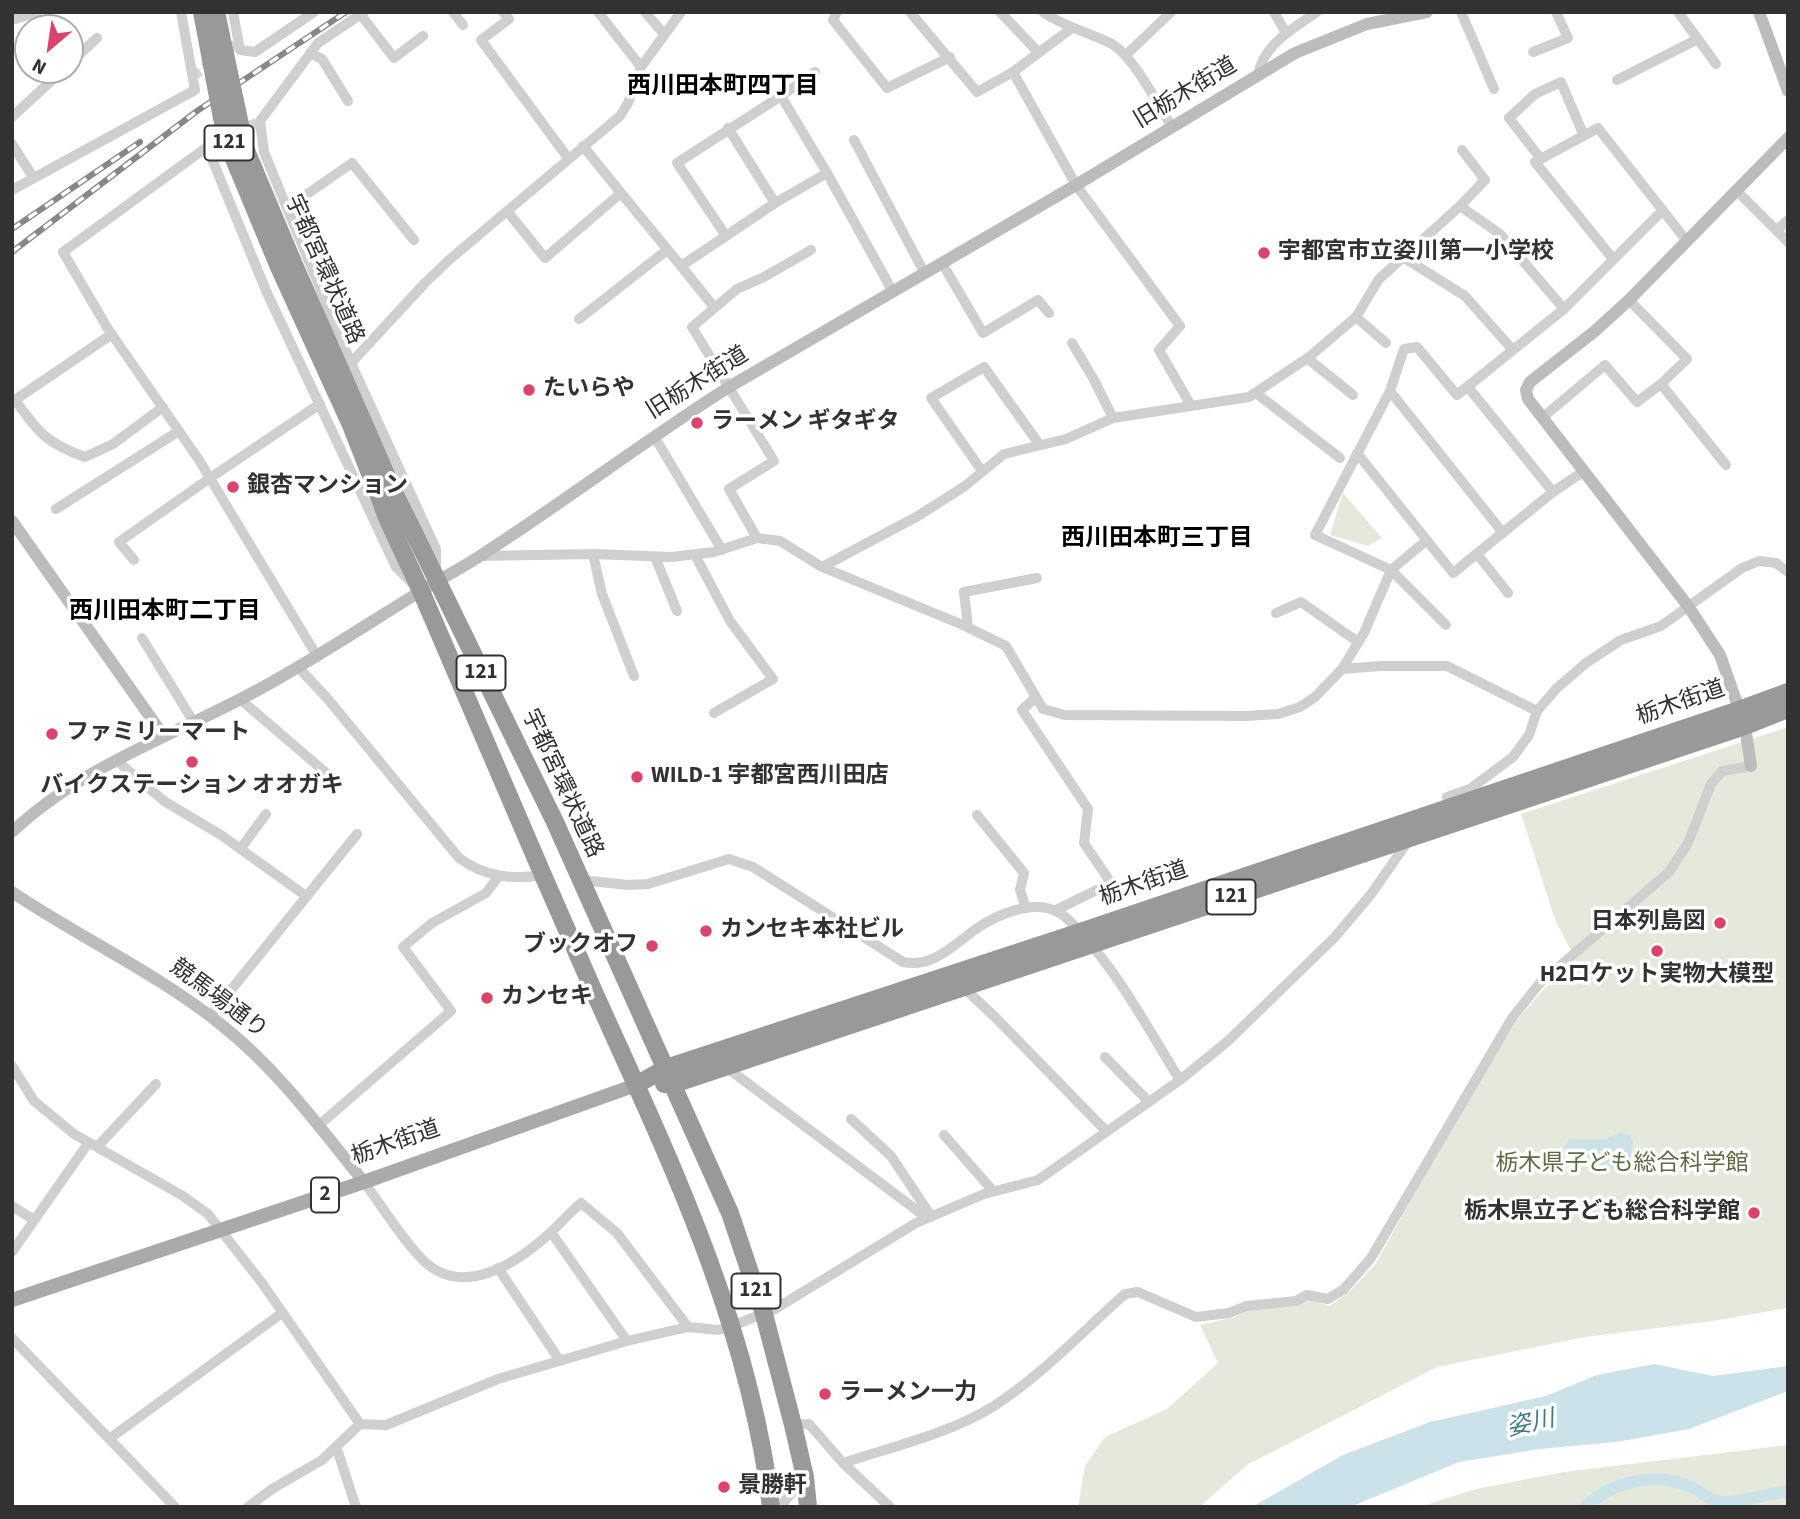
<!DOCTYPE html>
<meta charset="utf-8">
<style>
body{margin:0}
#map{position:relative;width:1800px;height:1519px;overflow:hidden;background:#fff;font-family:"Source Sans 3",sans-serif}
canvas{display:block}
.frame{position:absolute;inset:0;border:14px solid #323232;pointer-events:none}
.north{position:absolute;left:14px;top:14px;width:70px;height:70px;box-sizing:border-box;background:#fff;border:2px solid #adadad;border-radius:50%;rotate:209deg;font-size:19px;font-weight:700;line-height:28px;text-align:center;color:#323232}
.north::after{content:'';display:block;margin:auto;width:24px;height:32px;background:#db436a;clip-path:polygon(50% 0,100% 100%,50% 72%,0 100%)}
</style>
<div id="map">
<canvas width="1800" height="1519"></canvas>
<div class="frame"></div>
<div class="north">N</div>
</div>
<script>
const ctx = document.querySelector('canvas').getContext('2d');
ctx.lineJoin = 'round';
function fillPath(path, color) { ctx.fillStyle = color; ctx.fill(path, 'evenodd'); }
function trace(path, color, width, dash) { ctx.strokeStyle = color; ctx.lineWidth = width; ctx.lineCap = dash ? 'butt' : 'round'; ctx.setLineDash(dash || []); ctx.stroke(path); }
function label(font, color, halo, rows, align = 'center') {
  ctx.font = font + ' "Source Sans 3","Noto Sans JP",sans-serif'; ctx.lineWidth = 7; ctx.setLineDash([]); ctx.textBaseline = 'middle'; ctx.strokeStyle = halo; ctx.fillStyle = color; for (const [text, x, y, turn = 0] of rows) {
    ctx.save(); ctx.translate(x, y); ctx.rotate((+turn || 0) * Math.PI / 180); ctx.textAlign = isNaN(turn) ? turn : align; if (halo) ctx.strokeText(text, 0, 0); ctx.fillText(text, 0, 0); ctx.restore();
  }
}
const green = new Path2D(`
 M 1343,493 L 1382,538 L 1368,546 L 1330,535 Z
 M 1788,727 L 1788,1308 L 1713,1321 L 1585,1337 L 1437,1367 L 1247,1465 L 1199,1507 L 1078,1507 L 1085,1466 L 1105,1437 L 1167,1409 L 1218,1363 L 1200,1325 L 1235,1317 L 1248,1308 L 1298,1304 L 1310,1300 L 1330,1306 L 1352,1289 L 1376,1263 L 1446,1137 L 1517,1020 L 1544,989 L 1576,960 L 1555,920 L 1521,814 Z
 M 1788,1445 L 1788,1507 L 1419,1507 L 1476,1489 L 1564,1472 Z`);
const water = new Path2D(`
 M 1620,1133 L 1630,1135 L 1633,1143 L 1631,1154 L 1638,1164 L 1636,1171 L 1629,1172 L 1619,1166 L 1610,1169 L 1587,1160 L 1579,1166 L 1558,1160 L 1569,1139 L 1606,1139 Z
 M 1654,1364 L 1713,1376 L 1788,1366 L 1788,1391 L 1689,1429 L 1616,1442 L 1540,1449 L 1459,1462 L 1350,1507 L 1252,1507 L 1343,1455 L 1430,1422 L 1546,1396 L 1597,1375 Z`);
const canal = new Path2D(`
 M 1585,1507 C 1614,1481 1655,1471 1691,1487 C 1704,1492 1707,1502 1724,1502 C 1746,1503 1766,1492 1788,1492`);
const streetTunnel = new Path2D(`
 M 192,77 L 239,42
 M 207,147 L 260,121`);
const street = new Path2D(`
 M 233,12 L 240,50 L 255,52 L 314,12
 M 364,12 L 318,43 L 260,121 L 264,152 L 287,208 L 351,363 L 436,549 L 436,571
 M 453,12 L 463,25
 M 503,12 L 509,19 L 481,40 L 568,158
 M 598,12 L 641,67
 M 645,12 L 664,34
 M 837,12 L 833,20 L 887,88 L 950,57
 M 910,12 L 977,92 L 1013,72
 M 1000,12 L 1039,53
 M 1043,12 C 1064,27 1089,32 1112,44 C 1134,57 1158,105 1172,127
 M 1274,12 L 1286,33
 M 1461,12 L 1494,89
 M 1678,12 L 1716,64
 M 361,15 L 394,58 L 423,36
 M 12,20 L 37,12
 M 1072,28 L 1013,72 L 1076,185 L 1180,326 L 1159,350 L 1190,404
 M 1533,52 L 1568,38 L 1556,12
 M 310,53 L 322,59 L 348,101
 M 1126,55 L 1171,12
 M 70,63 L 97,38
 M 1258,76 C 1262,45 1294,28 1317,12
 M 1617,80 L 1698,39
 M 781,96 L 815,72
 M 12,117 L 63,70
 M 728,128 L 775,203
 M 854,140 L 924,272
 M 12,144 L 33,177
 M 583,146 L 621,193
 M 1541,159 L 1509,118 L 1535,94 L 1561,82 L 1584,136
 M 827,173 L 775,203 L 726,236 L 677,163 L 781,96 L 827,173 L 893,292
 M 12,190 L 195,90 L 181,12
 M 1736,190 L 1788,242
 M 1460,206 L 1485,180 L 1462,150
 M 287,208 L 352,163 L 414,240
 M 507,211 L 545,258 L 621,193 L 681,266 L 726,236
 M 1777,230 L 1788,220
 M 1403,257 L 1465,296 L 1512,349
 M 1613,259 L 1535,162 L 1598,128 L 1686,240
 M 942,263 L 983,333 L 1038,300 L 1049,313
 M 681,266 L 714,307
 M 1356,317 L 1386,343
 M 579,319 L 667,250
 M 1072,343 L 1093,378 L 1113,418
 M 1307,358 L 1353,395
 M 351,363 L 424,284 L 449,260 L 620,116 L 628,103 L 641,67 L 681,12
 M 1661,384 L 1726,465
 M 1468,387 L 1553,492
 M 1390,391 L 1503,533
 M 1256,393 L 1340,458
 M 15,400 C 39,433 46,443 85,457 L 113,444 L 163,407
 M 12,402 L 112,334
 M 1542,418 L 1605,365 L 1637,402 L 1661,384 L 1687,359 L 1629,300
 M 654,436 L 722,550
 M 1357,453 L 1453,573 L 1553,492 L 1584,471
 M 982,471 L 931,398 L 984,367 L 1039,444
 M 56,509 L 179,431
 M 757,538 L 729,489 L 774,461 L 692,327 L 737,289 L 764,277 L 811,250
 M 593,554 L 602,594 L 634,676
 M 1477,554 L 1508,593
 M 695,555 L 730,621 L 773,679 L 714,713
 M 481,556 L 593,554 L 671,557 L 714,552 L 757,538 L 780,541 L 822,567 L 963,625 L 1006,646 L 1043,709 L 1065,715 L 1245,716 L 1278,714 L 1300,707 L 1315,697 L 1342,669 L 1364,633 L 1391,570 L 1427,540
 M 655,557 L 677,611
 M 134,560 L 119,542 L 210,478 L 320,404
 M 822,567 L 918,516 L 965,486 L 1004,454 L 1066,439 L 1113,418 L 1249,397 L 1309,357 L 1356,317 L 1379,279 L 1460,206 L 1500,234 L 1564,309
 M 1276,613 L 1301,602 L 1358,642
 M 1446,625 L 1391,570 L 1315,535 L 1390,391 L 1404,349 L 1417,347 L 1457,395 L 1564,309 L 1663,210
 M 968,627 L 964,592 L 1037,578
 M 142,638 L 193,721
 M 317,656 L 199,460 L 108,329 L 63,252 L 207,147 L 267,293 L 396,567 L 412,583
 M 298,667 L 327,698 L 459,858 C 485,877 512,880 543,875
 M 1342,669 L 1381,666 L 1447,666 L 1537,711
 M 1036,697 L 1022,710 L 1088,809 L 1084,843 L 1111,883 L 1056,910
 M 240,699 L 332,778
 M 116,760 L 164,801 L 221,835 L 306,896
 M 1447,797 L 1470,789 L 1513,757 L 1529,735 L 1537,711 L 1556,689 L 1586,663 L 1621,640 L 1661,626 L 1742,568 L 1759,561 L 1776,563 L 1788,572
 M 977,815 L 1024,873 L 1020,890 L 1026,908
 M 241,848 L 266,814
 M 581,880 L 628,885 L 648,884 L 729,859 L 753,867 L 903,962 C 931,968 952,947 973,931 C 994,916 1032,898 1058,912 C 1066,916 1072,923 1078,930 C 1119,973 1148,1029 1180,1080
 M 963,987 L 996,1018 L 1107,1132
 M 210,1016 L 357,834
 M 1105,1057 L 1149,1102
 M 12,1066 L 34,1101 L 74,1134 L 183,1196 L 208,1214 L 262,1283 L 360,1424
 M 726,1067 L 927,1218
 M 851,1119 L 891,1156 L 931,1216
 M 318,1126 L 451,1011 L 403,947 L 432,923 L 486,893 L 499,876
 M 944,1135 L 993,1191
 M 97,1147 L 156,1084
 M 364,1182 C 382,1206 398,1233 419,1256 C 459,1301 515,1265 550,1233 C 561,1223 570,1212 581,1203 L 617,1233 L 688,1327
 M 12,1206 L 34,1220
 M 551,1232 L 627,1341
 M 12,1252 L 89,1142
 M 498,1268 L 560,1361
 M 12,1338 L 175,1507
 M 793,1425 L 809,1424 L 843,1463 C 892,1447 951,1433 994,1406 C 1042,1375 1083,1331 1125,1294 L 1138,1292 L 1196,1317 L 1229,1313 L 1246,1306 L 1296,1301 L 1307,1295 L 1328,1299 L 1344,1289 L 1371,1258 L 1512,1018 L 1539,984 L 1669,872 L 1688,843 L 1711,784 L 1722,771 L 1751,766
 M 109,1439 L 282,1313
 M 337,1449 L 356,1507
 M 843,1463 L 890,1507
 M 248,1507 L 272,1489 L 322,1460 L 360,1424 L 386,1425 L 498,1379 L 627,1341 L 688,1327 L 718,1330 L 732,1326 L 775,1309 L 916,1223 L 984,1194 L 1038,1180 L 1180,1080 L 1228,1041 L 1335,937 L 1372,893 L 1408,841
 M 780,1507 L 804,1478`);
const secondary = new Path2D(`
 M 1759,12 L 1788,91
 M 12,521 L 163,735
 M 1751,766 L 1745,726 L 1720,655 L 1688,606 L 1528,399 L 1526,390 L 1530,382 L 1595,331 L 1629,300 L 1788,138
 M 12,832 C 89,759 192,730 281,677 C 328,650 374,620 421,591 C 440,579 460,569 480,556 C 564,502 644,441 729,387 L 1076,185 L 1295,53 L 1367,24 L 1427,12
 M 12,892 C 82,939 159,974 224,1027 C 279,1071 320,1128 364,1182`);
const primary = new Path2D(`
 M 12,1300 L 364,1182 L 636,1085`);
const highway = new Path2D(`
 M 292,260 L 394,492 L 555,822 L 730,1213 L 764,1314 L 793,1425 L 805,1477 L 808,1507
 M 279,267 L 351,425 L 388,520 L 421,591 C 478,725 536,860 595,994 C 669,1158 750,1326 771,1507
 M 664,1084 L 674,1084 L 1745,726 L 1788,709
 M 636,1085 L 666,1068 L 1080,932 L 1739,710 L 1788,692`);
const rail = new Path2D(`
 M 12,229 L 140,142
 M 12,252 L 197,111 L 346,12`);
const highwayBridge = new Path2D(`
 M 202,12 L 222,118 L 232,154 L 279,267
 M 216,12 L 245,148 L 292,260`);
const markers = [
 [1264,253,7,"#db436a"],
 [529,390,7,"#db436a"],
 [697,423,7,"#db436a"],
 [233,487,7,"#db436a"],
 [52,734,7,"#db436a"],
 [192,762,7,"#db436a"],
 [637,777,7,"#db436a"],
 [1720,923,7,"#db436a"],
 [706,931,7,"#db436a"],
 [652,946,7,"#db436a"],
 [1657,951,7,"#db436a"],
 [487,998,7,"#db436a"],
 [1754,1213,7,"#db436a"],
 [825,1394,7,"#db436a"],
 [724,1487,7,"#db436a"]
];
const shields = [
 [229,143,49],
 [481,673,49],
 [1231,897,49],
 [325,1195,28],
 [756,1291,49]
];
const shieldNames = [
 ["121",229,143],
 ["121",481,673],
 ["121",1231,897],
 ["2",325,1195],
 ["121",756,1291]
];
const streetNames = [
 ["旧栃木街道",1186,94,-31],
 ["宇都宮環状道路",323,270,66],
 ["旧栃木街道",698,384,-32],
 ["栃木街道",1681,704,-19],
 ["宇都宮環状道路",561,784,65],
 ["栃木街道",1144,885,-19],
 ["競馬場通り",218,1000,37],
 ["栃木街道",396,1144,-19]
];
const poiNames = [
 ["宇都宮市立姿川第一小学校",1278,253],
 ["たいらや",543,390],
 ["ラーメン ギタギタ",711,423],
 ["銀杏マンション",247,487],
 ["ファミリーマート",66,734],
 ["WILD-1 宇都宮西川田店",651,777],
 ["バイクステーション オオガキ",192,787,"center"],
 ["日本列島図",1706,923,"right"],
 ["カンセキ本社ビル",720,931],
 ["ブックオフ",638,946,"right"],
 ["H2ロケット実物大模型",1657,976,"center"],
 ["カンセキ",501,998],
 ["栃木県立子ども総合科学館",1740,1213,"right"],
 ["ラーメン一力",839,1394],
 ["景勝軒",738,1487]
];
const parkNames = [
 ["栃木県子ども総合科学館",1622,1165]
];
const neighbourhoodNames = [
 ["西川田本町四丁目",723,88],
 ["西川田本町三丁目",1157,540],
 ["西川田本町二丁目",165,613]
];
const waterNames = [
 ["姿川",1531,1425,-13]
];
fillPath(green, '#e5e9dc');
fillPath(water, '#cae2e8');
trace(canal, '#cae2e8', 12);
trace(streetTunnel, '#d6d6d6', 10, [10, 5]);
trace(street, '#cfcfcf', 10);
trace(secondary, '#bcbcbc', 12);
trace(primary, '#aaa', 14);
trace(highway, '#999', 18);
trace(rail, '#878787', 6);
trace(rail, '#fff', 3.5, [10]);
trace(highwayBridge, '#999', 18);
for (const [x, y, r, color] of markers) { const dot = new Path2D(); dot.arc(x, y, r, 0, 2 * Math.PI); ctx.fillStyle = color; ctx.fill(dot); trace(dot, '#fff', 2.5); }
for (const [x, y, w] of shields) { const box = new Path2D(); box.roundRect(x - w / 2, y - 17.5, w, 35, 5); ctx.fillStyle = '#fff'; ctx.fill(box); trace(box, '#323232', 2); }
label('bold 21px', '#323232', null, shieldNames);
label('23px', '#323232', '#fff', streetNames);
label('bold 23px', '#323232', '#fff', poiNames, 'left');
label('23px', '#5d6c42', '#fff', parkNames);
label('bold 24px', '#000', '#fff', neighbourhoodNames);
label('italic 24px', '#417b8b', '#fff', waterNames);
</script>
